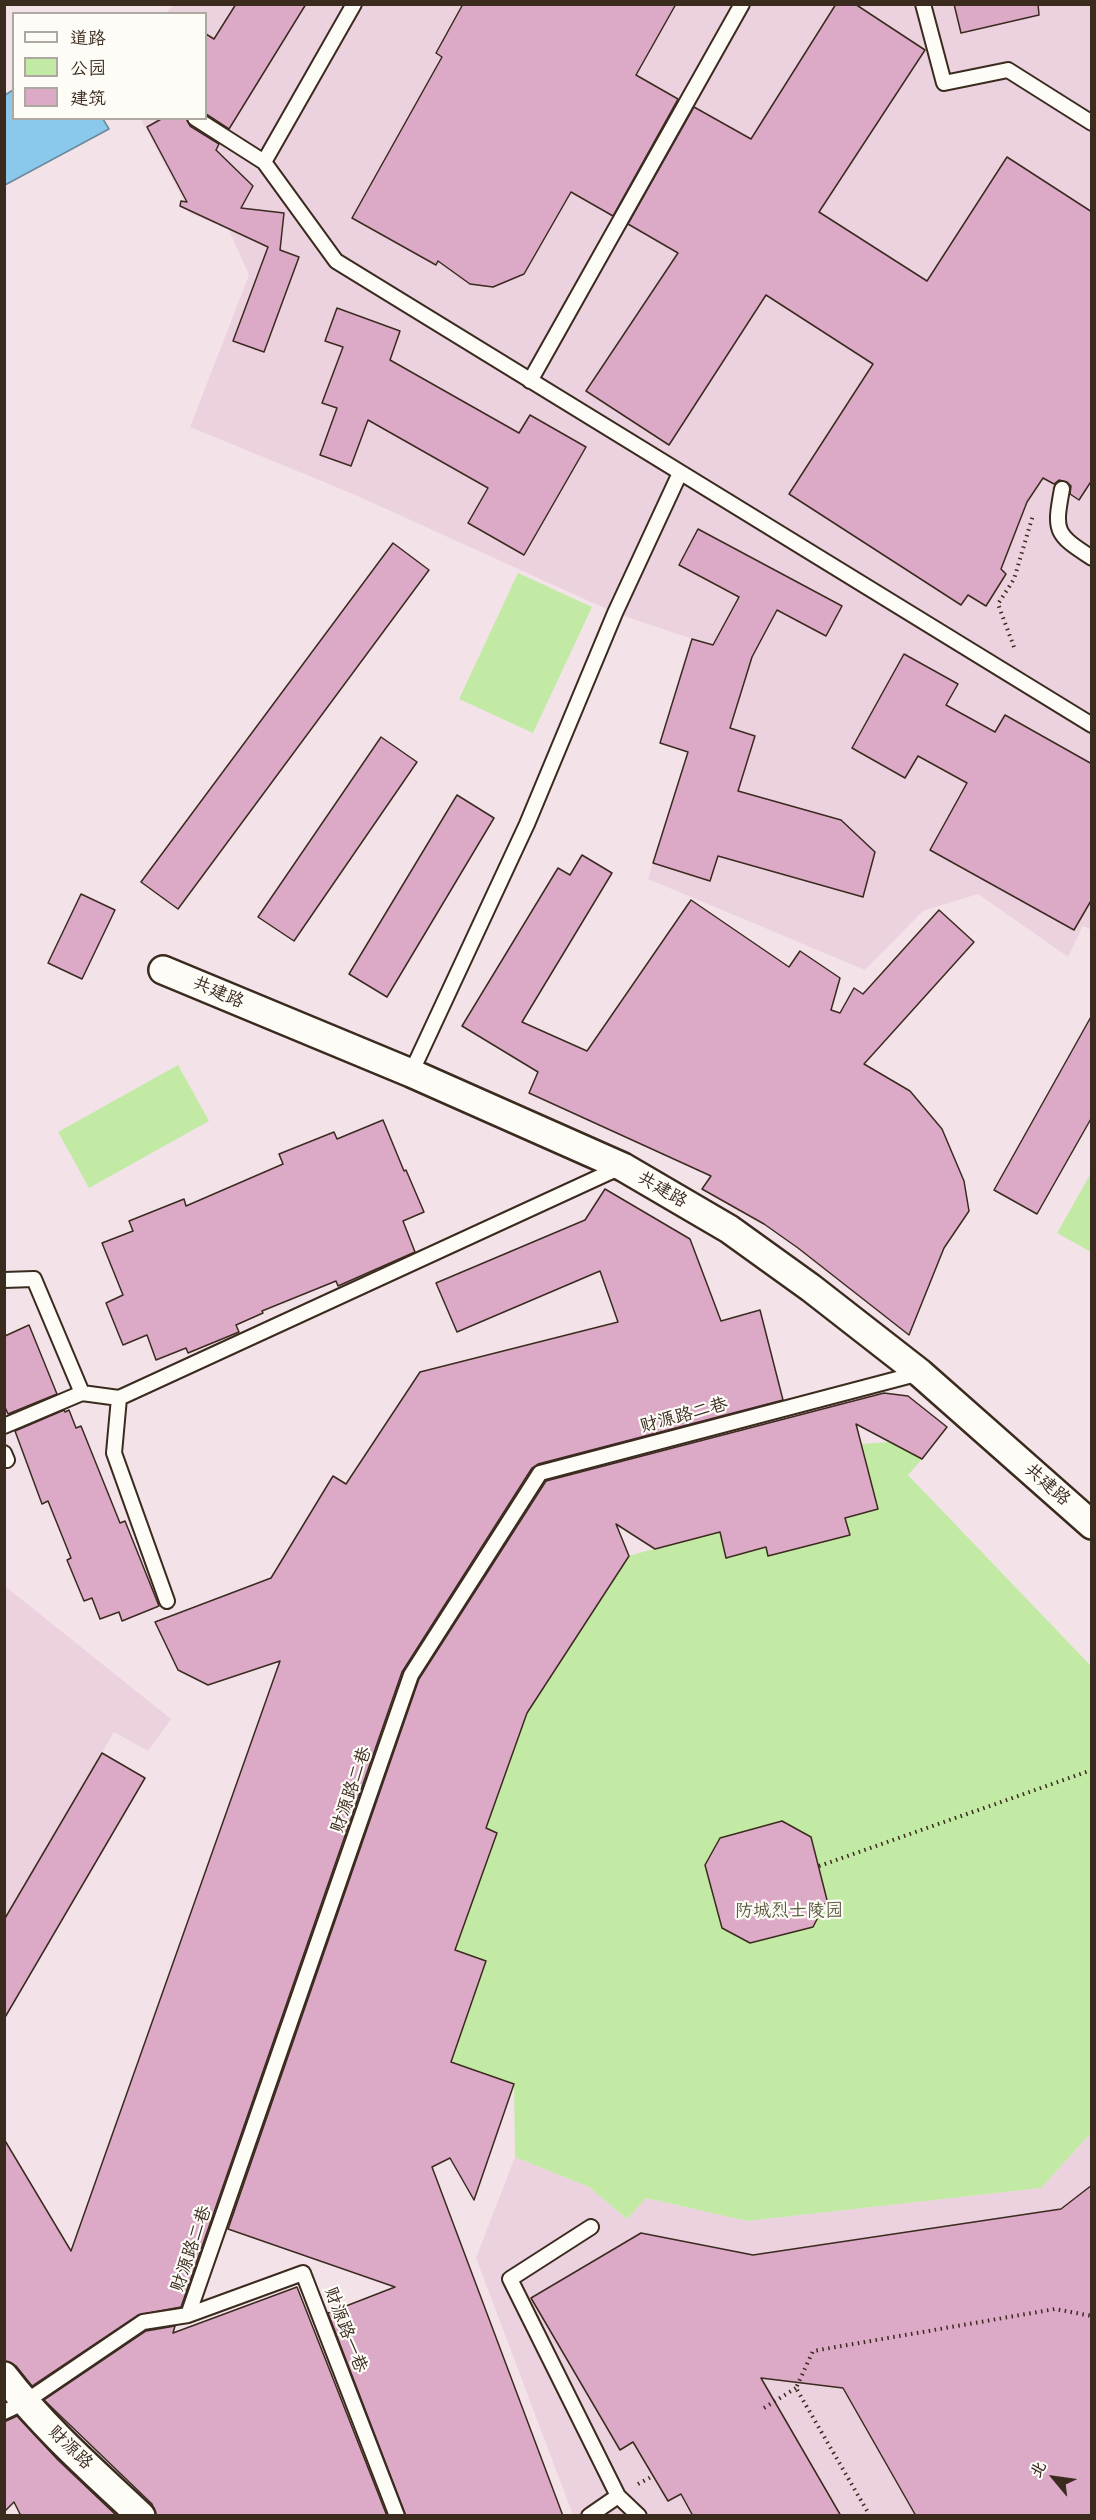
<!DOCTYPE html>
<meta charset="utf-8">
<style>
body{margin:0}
#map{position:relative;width:1096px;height:2520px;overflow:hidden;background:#f3e3e9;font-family:Pangolin,"LXGW WenKai TC",sans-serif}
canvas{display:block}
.frame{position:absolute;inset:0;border:6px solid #3b2a1e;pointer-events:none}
.legend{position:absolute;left:12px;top:12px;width:195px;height:108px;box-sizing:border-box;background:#fdfcf7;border:2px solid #afa8a0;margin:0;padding:8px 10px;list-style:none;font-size:18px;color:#3b2a1e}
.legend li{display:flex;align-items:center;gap:12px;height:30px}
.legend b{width:30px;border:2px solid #afa8a0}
.north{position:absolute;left:1024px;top:2448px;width:60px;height:60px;-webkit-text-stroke:4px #fdfcf7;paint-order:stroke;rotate:299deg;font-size:16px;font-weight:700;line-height:24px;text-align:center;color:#3b2a1e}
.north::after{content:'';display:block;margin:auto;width:21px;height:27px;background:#3b2a1e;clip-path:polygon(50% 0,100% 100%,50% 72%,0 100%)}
</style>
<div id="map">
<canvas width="1096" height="2520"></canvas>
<div class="frame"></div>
<ul class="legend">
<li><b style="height:8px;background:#fdfcf7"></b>道路</li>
<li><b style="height:16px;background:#c3eaa5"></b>公园</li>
<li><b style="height:16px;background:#dcaac7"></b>建筑</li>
</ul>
<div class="north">北</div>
</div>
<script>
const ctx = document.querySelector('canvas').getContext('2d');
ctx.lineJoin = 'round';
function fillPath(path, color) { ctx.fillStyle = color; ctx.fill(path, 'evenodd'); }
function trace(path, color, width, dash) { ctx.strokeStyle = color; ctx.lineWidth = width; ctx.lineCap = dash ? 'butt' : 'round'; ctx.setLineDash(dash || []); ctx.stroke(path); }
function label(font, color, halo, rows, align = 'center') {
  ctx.font = font + ' Pangolin,"LXGW WenKai TC",sans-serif'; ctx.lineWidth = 4.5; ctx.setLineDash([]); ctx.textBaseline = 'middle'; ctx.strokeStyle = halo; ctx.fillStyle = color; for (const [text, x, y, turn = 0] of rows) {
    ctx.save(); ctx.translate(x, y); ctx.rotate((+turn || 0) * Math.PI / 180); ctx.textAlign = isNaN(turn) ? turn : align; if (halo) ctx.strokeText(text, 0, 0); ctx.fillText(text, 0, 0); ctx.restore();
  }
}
const built = new Path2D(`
 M 173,5 L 1091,5 L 1092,930 L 1083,926 L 1068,957 L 978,894 L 923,911 L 865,970 L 648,879 L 688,752 L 660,743 L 692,639 L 615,613 L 353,494 L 190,427 L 249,275 L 229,230 L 190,213 L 141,119 L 206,118 L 206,14 L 166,13 Z
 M 5,1586 L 171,1719 L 148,1751 L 114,1732 L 5,1920 Z
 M 1091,2133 L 1091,2515 L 573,2515 L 476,2258 L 515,2157 L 589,2187 L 627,2219 L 646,2198 L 747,2221 L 1041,2188 Z`);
const green = new Path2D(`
 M 518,573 L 592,607 L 533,733 L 459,699 Z
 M 178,1065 L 209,1121 L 89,1188 L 58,1132 Z
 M 1091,1173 L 1091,1252 L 1057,1233 Z
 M 889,1442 L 922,1459 L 908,1475 L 1091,1666 L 1091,2133 L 1041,2188 L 747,2221 L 646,2198 L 627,2219 L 589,2187 L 515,2157 L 514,2084 L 451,2062 L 486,1962 L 455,1950 L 497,1833 L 486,1828 L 527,1713 L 628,1556 L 720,1531 L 727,1558 L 766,1547 L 769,1556 L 849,1535 L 845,1518 L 878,1509 L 861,1444 Z`);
const water = new Path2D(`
 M 13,90 L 14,118 L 103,119 L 109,129 L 5,185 L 5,95 Z`);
const building = new Path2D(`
 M 236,4 L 306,4 L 229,129 L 206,114 L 206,34 L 214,39 Z
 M 463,4 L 676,4 L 636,75 L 678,99 L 613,216 L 571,192 L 524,274 L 493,287 L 470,284 L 438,261 L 436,265 L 352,218 L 442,57 L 436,53 Z
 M 836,4 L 855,4 L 925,50 L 819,212 L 927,281 L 1007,157 L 1092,212 L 1092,480 L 1079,500 L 1070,494 L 1071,486 L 1067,482 L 1059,480 L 1054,484 L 1043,478 L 1027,502 L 1001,569 L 1006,574 L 986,606 L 968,595 L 961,605 L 789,494 L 873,364 L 766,295 L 669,445 L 586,391 L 678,253 L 628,224 L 694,107 L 751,139 Z
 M 954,4 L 1038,4 L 1039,15 L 961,33 Z
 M 163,118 L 186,118 L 190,126 L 219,144 L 216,150 L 253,186 L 241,208 L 284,213 L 280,250 L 299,257 L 264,352 L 233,341 L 268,247 L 180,206 L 181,201 L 187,202 L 147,127 Z
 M 337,308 L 400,331 L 390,360 L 519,433 L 530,415 L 586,447 L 524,555 L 468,523 L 488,488 L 368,420 L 351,466 L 320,455 L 337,408 L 322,403 L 343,347 L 325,341 Z
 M 698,529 L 842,606 L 826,636 L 777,610 L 752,657 L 730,728 L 755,736 L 738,791 L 841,820 L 875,852 L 863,897 L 718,856 L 710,881 L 653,863 L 688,752 L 660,743 L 692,639 L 713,645 L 739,597 L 679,565 Z
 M 393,543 L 429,570 L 178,909 L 141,882 Z
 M 904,654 L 958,684 L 946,705 L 995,732 L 1005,715 L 1092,764 L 1092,899 L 1074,930 L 930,850 L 967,783 L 918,756 L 905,778 L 852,748 Z
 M 381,737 L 417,762 L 294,941 L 258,917 Z
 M 457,795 L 494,818 L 387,997 L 349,974 Z
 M 582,855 L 612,873 L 522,1022 L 587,1051 L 691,900 L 789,967 L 800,951 L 840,978 L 831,1010 L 840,1013 L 854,988 L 863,994 L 939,910 L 974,942 L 864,1064 L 910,1091 L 942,1129 L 964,1181 L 969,1211 L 944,1248 L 909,1335 L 798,1248 L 764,1224 L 702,1189 L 711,1176 L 529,1093 L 538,1072 L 462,1026 L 558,868 L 570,875 Z
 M 81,894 L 115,910 L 82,979 L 48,963 Z
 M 1092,1015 L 1092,1117 L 1037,1214 L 994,1190 Z
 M 383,1120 L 404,1171 L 406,1170 L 424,1212 L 403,1221 L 415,1252 L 338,1286 L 336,1281 L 262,1311 L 263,1313 L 236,1325 L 239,1332 L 188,1353 L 186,1348 L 156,1360 L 147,1335 L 123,1345 L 106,1303 L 123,1295 L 102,1243 L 133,1231 L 129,1221 L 184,1199 L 186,1206 L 283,1164 L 279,1154 L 334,1132 L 337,1139 Z
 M 605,1189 L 690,1239 L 721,1321 L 760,1310 L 783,1400 L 538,1464 L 532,1468 L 402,1672 L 181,2307 L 138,2315 L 32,2386 L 16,2366 L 4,2361 L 4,2139 L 71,2251 L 280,1661 L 208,1685 L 178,1670 L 155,1622 L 271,1578 L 333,1476 L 346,1484 L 420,1372 L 618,1322 L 600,1271 L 457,1332 L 436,1283 L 585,1220 Z
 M 29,1325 L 57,1394 L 8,1414 L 4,1405 L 5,1336 Z
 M 884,1393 L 908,1396 L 947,1427 L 922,1459 L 856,1424 L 878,1509 L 845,1518 L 850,1535 L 768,1556 L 766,1547 L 726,1558 L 720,1532 L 655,1549 L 616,1524 L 629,1556 L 527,1713 L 486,1828 L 497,1833 L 455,1950 L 486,1961 L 451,2062 L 514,2084 L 474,2200 L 450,2158 L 432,2167 L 563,2516 L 406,2516 L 328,2313 L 395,2287 L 228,2229 L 419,1679 L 546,1481 Z
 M 64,1410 L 65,1412 L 69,1410 L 76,1428 L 81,1426 L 120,1523 L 125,1521 L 159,1606 L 122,1621 L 119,1612 L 100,1619 L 92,1598 L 84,1601 L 67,1560 L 71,1558 L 48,1501 L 42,1504 L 15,1431 Z
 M 102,1753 L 145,1778 L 4,2019 L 4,1920 Z
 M 782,1821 L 811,1837 L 827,1900 L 813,1927 L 750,1943 L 722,1928 L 705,1865 L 720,1838 Z
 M 1092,2185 L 1092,2516 L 916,2516 L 843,2388 L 761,2378 L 841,2516 L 693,2516 L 681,2494 L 668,2501 L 633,2442 L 620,2450 L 531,2298 L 641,2233 L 753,2255 L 1061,2209 Z
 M 297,2287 L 387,2516 L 156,2516 L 152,2504 L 44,2400 L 146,2331 L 175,2326 L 173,2333 Z
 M 17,2416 L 58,2460 L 117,2516 L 21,2516 L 14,2502 L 4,2512 L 4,2422 Z`);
const path = new Path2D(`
 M 1014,647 L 998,604 L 1014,579 L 1033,515
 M 819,1866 L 1092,1770
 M 764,2408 L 796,2388
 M 638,2484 L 653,2476
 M 870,2516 L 796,2388 L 813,2351 L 1055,2309 L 1092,2316`);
const service = new Path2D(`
 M 923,4 L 944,83 L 1008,70 L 1092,123
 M 195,118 L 264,162 L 336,261 L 1092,725
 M 264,162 L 354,4
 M 530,381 L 742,4
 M 1062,489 C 1054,532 1055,534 1092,558
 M 411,1073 L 527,824 L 615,613 L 680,473
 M 4,1280 L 34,1279 L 82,1393
 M 119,1398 L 114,1453 L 167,1601
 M 4,1426 L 82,1393 L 119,1398 L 621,1167
 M 4,1453 L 7,1460 L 4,1460
 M 591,2227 L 510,2279 L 618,2496 L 639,2516
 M 188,2315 L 303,2273 L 397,2516
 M 4,2412 L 25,2402 L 143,2322 L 188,2315 L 411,1675 L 540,1473 L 920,1373
 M 589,2516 L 618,2496`);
const minor = new Path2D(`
 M 163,970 L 411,1073 L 623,1167 L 729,1229 L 811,1288 L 920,1373 L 1092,1525
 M 4,2376 C 44,2428 93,2471 141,2516`);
const streetNames = [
 ["共建路",218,993,23],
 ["共建路",662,1190,30],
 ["财源路二巷",684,1416,-15],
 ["共建路",1047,1485,41],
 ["财源路二巷",352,1790,-71],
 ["财源路二巷",192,2249,-71],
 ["财源路一巷",345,2330,69],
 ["财源路",70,2448,44]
];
const parkNames = [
 ["防城烈士陵园",789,1911]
];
fillPath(built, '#ecd2df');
fillPath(green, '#c3eaa5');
fillPath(water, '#8bc9ec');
trace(water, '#6b899a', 1.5);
fillPath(building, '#dcaac7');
trace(building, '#3b2a1e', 1.5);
trace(service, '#3b2a1e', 18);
trace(minor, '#3b2a1e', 32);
trace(path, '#3b2a1e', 4, [1.5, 4.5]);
trace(service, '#fdfcf7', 14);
trace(minor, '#fdfcf7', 27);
label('18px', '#3b2a1e', '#fdfcf7', streetNames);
label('18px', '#5d5a40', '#fdfcf7', parkNames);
</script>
